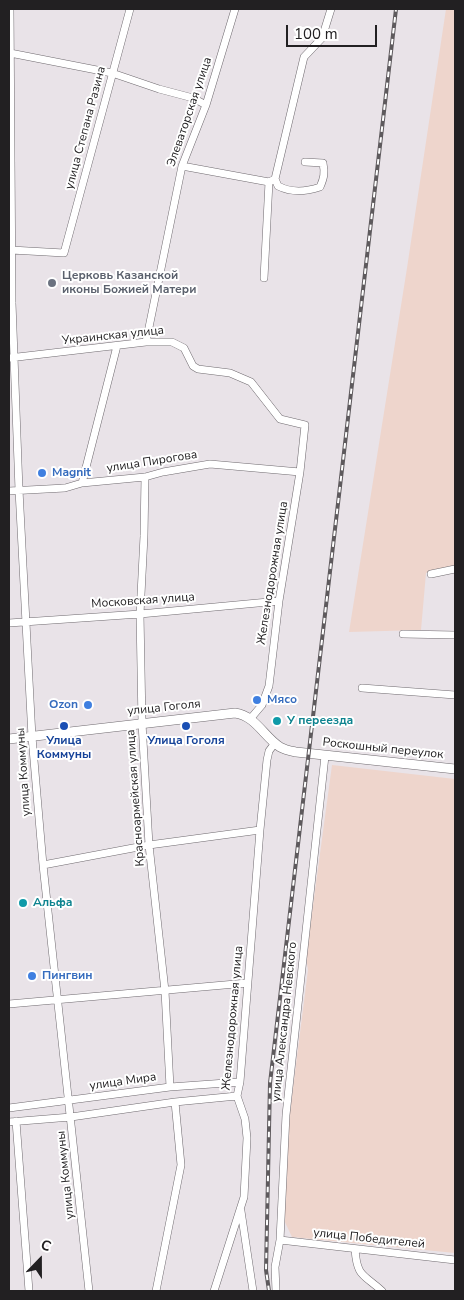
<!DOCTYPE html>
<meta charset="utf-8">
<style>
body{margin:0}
#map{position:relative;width:464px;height:1300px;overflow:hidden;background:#e9e3e8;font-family:"Nunito Sans",sans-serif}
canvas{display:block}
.frame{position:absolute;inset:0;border:10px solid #222022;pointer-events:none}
.north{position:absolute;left:15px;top:1235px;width:50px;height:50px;-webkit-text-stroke:4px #fff;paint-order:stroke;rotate:22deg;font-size:14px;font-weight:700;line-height:20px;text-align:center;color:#222022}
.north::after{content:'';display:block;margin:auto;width:18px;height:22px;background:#222022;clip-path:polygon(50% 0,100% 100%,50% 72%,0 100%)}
.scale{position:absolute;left:286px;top:25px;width:91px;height:22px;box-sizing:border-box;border:2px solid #222022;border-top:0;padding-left:6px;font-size:15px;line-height:18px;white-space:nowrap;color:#222022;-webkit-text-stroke:4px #fff;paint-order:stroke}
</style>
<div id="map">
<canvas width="464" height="1300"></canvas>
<div class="frame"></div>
<div class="north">С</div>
<div class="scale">100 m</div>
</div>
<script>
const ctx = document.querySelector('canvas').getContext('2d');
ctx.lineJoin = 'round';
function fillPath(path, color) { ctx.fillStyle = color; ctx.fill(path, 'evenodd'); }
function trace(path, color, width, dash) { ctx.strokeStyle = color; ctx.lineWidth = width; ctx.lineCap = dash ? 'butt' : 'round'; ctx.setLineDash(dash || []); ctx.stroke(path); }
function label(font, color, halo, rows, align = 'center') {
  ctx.font = font + ' "Nunito Sans",sans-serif'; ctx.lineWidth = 4; ctx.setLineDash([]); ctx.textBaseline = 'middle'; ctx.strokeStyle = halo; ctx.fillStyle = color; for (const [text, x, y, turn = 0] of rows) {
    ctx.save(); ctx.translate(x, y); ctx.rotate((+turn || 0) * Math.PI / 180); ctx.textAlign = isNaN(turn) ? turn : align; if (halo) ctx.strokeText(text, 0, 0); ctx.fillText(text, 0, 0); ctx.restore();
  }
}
const industrial = new Path2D(`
 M 446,9 L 455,9 L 455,568 L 426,573 L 421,630 L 349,632 L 407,268 Z
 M 332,765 L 455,779 L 455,1253 L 292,1237 L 283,1218 L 286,1143 L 308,970 L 306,957 Z`);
const minor = new Path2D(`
 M 10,9 L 12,303 L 19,490 L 32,737 L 43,865 L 89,1291
 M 10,53 L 112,73 L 159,89 L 193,98 L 206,105
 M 305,162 L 323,163 C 325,173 324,178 320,187 C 305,192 292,193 278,186 L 275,179 L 304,57 L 322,38 L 331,9
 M 182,166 L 269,182
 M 11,250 L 64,253 L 130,9
 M 264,278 L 269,182 L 275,179
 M 146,342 L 182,166 L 206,105 L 235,9
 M 9,358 L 146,342 L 172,342 L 184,348 L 193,366 L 198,369 L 230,373 L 251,382 L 280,419 L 305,425 L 300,472 L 279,601 L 269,686 L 262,705 L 251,718
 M 145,477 L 144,536 L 140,614 L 142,723 L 149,845 L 165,991 L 170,1087
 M 82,483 L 117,346
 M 9,491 L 65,488 L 82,483 L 145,477 L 163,472 L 210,464 L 300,472
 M 431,574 L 455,569
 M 9,623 L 140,614 L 279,601
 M 403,634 L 455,635
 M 362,688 L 455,695
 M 43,865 L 149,845 L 260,830
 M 9,1004 L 247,983
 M 9,1108 L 170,1087 L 240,1082
 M 16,1121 L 29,1291
 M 9,1122 L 71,1117 L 175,1102 L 237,1096
 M 241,1211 L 253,1291
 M 280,1240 L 455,1260
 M 355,1249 C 357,1278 364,1274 382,1291
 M 156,1291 L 181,1165 L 175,1102
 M 214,1291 L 244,1197 L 247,1138 L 245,1119 L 237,1096 L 240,1082 L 260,830 L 267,760 L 269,751 L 275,743
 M 276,1291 L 275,1267 L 280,1240 L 286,1115 L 325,756`);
const major = new Path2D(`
 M 9,739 L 235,713 C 256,716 264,737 280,747 C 285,750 291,751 296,752 L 455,769`);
const rail = new Path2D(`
 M 269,1291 L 266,1270 L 270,1083 L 396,9`);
const markers = [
 [52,283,5,"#6b7280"],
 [42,473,5,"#3f7fe0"],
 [257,700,5,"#3f7fe0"],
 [88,705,5,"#3f7fe0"],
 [277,721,5,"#0f9aa8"],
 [64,726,5,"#1a4fb4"],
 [186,726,5,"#1a4fb4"],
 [23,903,5,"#0f9aa8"],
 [32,976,5,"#3f7fe0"]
];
const streetNames = [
 ["Элеваторская улица",190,112,-71],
 ["улица Степана Разина",86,128,-75],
 ["Украинская улица",113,336,-6],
 ["улица Пирогова",152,462,-9],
 ["Железнодорожная улица",273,573,-81],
 ["Московская улица",143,601,-4],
 ["улица Гоголя",164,708,-6],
 ["Роскошный переулок",383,749,6],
 ["улица Коммуны",24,772,-94],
 ["Красноармейская улица",136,798,-94],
 ["Железнодорожная улица",233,1018,-85],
 ["улица Александра Невского",285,1022,-84],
 ["улица Мира",123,1082,-8],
 ["улица Коммуны",66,1175,-96],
 ["улица Победителей",369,1239,6]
];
const worshipNames = [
 ["Церковь Казанской",62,276],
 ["иконы Божией Матери",62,290]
];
const shopNames = [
 ["Magnit",52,473],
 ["Мясо",267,700],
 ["Ozon",78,705,"right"],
 ["Пингвин",42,976]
];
const cultureNames = [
 ["У переезда",287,721],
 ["Альфа",33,903]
];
const transitNames = [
 ["Улица",64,741],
 ["Коммуны",64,755],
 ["Улица Гоголя",186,741]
];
fillPath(industrial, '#eed5cc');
trace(minor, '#6f6a6f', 8);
trace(major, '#6f6a6f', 10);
trace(minor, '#fff', 7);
trace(major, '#fff', 9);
trace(rail, '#5e5a5d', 4);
trace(rail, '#fff', 2, [5.5]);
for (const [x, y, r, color] of markers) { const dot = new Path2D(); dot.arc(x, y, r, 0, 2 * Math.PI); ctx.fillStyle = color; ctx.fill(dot); trace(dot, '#fff', 2); }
label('12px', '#222022', '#fff', streetNames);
label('bold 12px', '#5b616d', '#fff', worshipNames, 'left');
label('bold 12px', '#366cbe', '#fff', shopNames, 'left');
label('bold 12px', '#0d838f', '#fff', cultureNames, 'left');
label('bold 12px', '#164399', '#fff', transitNames);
</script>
